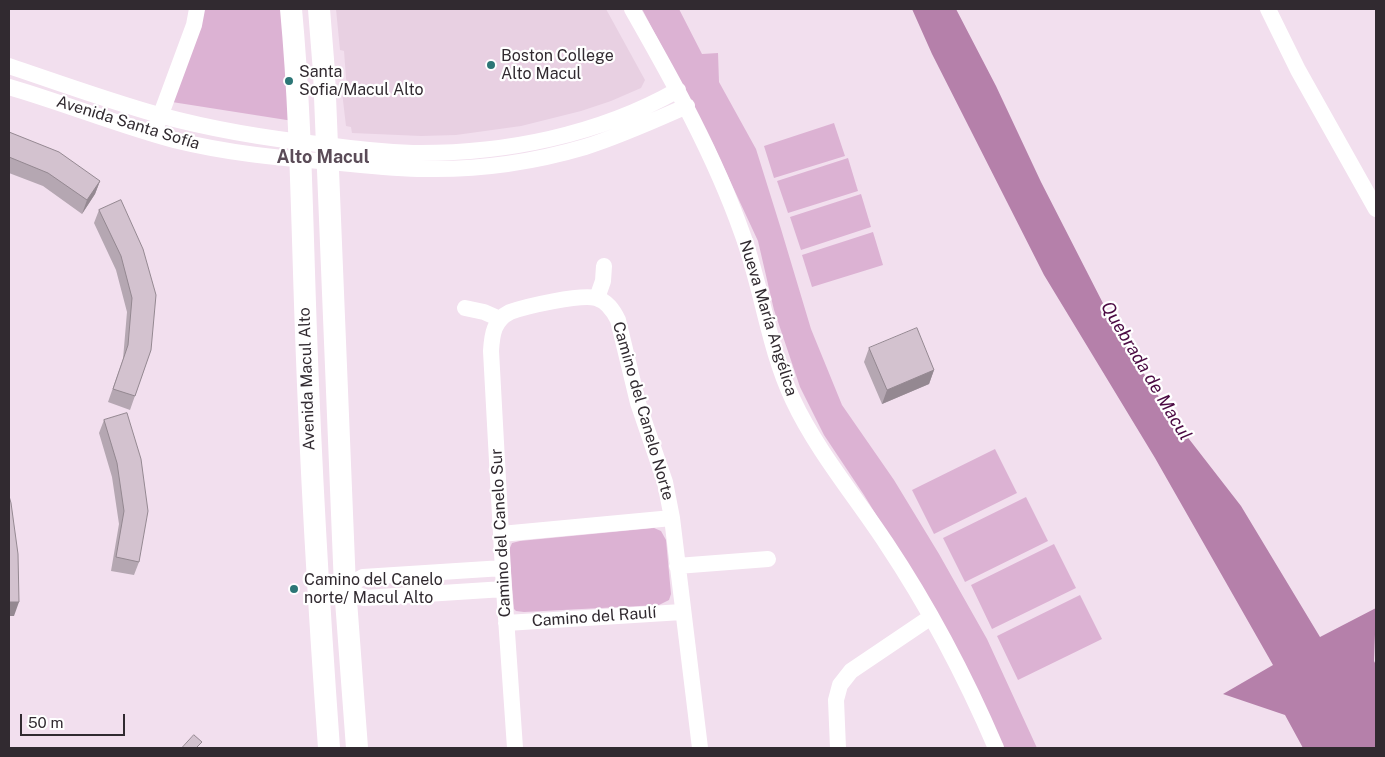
<!DOCTYPE html>
<meta charset="utf-8">
<style>
body{margin:0}
#map{position:relative;width:1385px;height:757px;overflow:hidden;background:#f2dfee;font-family:"Public Sans",sans-serif}
canvas{display:block}
.frame{position:absolute;inset:0;border:10px solid #312a30;pointer-events:none}
.scale{position:absolute;left:20px;top:714px;width:105px;height:22px;box-sizing:border-box;border:2px solid #312a30;border-top:0;padding-left:6px;font-size:15px;line-height:18px;white-space:nowrap;color:#312a30;-webkit-text-stroke:4px #fff;paint-order:stroke}
</style>
<div id="map">
<canvas width="1385" height="757"></canvas>
<div class="frame"></div>
<div class="scale">50 m</div>
</div>
<script>
const ctx = document.querySelector('canvas').getContext('2d');
ctx.lineJoin = 'round';
function fillPath(path, color) { ctx.fillStyle = color; ctx.fill(path, 'evenodd'); }
function trace(path, color, width, dash) { ctx.strokeStyle = color; ctx.lineWidth = width; ctx.lineCap = dash ? 'butt' : 'round'; ctx.setLineDash(dash || []); ctx.stroke(path); }
function label(font, color, halo, rows, align = 'center') {
  ctx.font = font + ' "Public Sans",sans-serif'; ctx.lineWidth = 4.5; ctx.setLineDash([]); ctx.textBaseline = 'middle'; ctx.strokeStyle = halo; ctx.fillStyle = color; for (const [text, x, y, turn = 0] of rows) {
    ctx.save(); ctx.translate(x, y); ctx.rotate((+turn || 0) * Math.PI / 180); ctx.textAlign = isNaN(turn) ? turn : align; if (halo) ctx.strokeText(text, 0, 0); ctx.fillText(text, 0, 0); ctx.restore();
  }
}
const built = new Path2D(`
 M 336,9 L 606,9 L 645,80 L 641,88 L 611,101 L 581,111 L 521,126 L 456,135 L 421,136 L 352,133 L 351,127 L 346,126 L 342,92 L 347,91 L 344,51 L 340,50 Z`);
const green = new Path2D(`
 M 204,9 L 284,9 L 293,121 L 172,102 Z
 M 642,9 L 679,9 L 702,54 L 718,53 L 719,82 L 756,149 L 781,229 L 811,329 L 842,405 L 894,480 L 939,554 L 987,639 L 1037,748 L 1003,748 L 938,616 L 864,495 L 824,435 L 800,387 L 774,310 L 758,241 L 712,142 Z
 M 834,123 L 845,156 L 774,178 L 764,146 Z
 M 848,158 L 858,191 L 788,213 L 777,181 Z
 M 861,194 L 871,227 L 801,250 L 790,217 Z
 M 873,232 L 883,265 L 812,287 L 802,255 Z
 M 995,449 L 1017,493 L 934,534 L 912,490 Z
 M 1026,497 L 1048,541 L 965,582 L 943,538 Z
 M 654,528 L 661,531 L 666,540 L 671,594 L 669,600 L 659,605 L 524,612 L 516,611 L 514,609 L 509,550 L 512,543 L 520,541 Z
 M 1054,544 L 1076,588 L 992,629 L 971,585 Z
 M 1080,595 L 1102,639 L 1018,680 L 997,636 Z`);
const water = new Path2D(`
 M 912,9 L 956,9 L 996,86 L 1041,182 L 1109,315 L 1152,387 L 1189,439 L 1241,506 L 1320,637 L 1376,608 L 1374,661 L 1376,665 L 1376,748 L 1303,748 L 1285,715 L 1223,694 L 1273,665 L 1155,458 L 1044,275 L 932,54 Z`);
const street = new Path2D(`
 M 632,9 C 673,81 714,154 742,233 C 762,287 768,347 793,400 C 817,451 855,496 886,543 C 928,606 966,678 996,748
 M 1268,9 L 1298,70 L 1376,209
 M 9,66 C 59,83 109,101 159,115 C 214,130 270,139 326,145 C 355,149 384,152 413,153 C 504,154 599,135 678,90
 M 9,87 C 64,103 118,125 174,140 C 227,153 277,158 331,162 C 362,165 394,169 425,169 C 479,170 534,162 585,147 C 620,136 653,121 687,106
 M 157,125 L 194,25 L 197,9
 M 597,298 L 603,281 L 604,266
 M 465,308 L 484,312 L 500,319
 M 501,534 L 672,518
 M 677,566 L 768,559
 M 345,587 L 364,598 L 504,589
 M 317,589 L 345,587 L 363,577 L 503,568
 M 506,623 L 682,612
 M 515,748 L 504,589 L 491,351 C 492,334 494,320 510,312 C 527,306 580,294 596,298 C 607,301 613,310 618,320 L 638,403 L 665,482 L 672,518 L 700,748
 M 838,748 L 836,700 L 840,685 L 851,671 L 931,617`);
const secondary = new Path2D(`
 M 291,9 C 301,116 302,225 306,333 C 311,472 319,610 329,748
 M 319,9 L 324,72 L 345,587 L 357,748`);
const wall = new Path2D(`
 M 9,132 L 100,181 L 95,194 L 82,214 L 43,186 L 9,173 Z
 M 121,200 L 151,350 L 130,410 L 108,402 L 123,359 L 127,312 L 116,270 L 94,223 L 99,210 Z
 M 869,348 L 934,370 L 929,384 L 882,404 L 864,362 Z
 M 127,413 L 139,562 L 134,575 L 111,571 L 119,524 L 112,477 L 99,433 L 104,420 Z`);
const shadedWall = new Path2D(`
 M 100,181 L 95,194 L 82,214 L 87,200 Z
 M 934,370 L 929,384 L 882,404 L 887,390 Z
 M 9,602 L 19,602 L 14,616 L 9,616 Z`);
const building = new Path2D(`
 M 9,132 L 59,152 L 100,181 L 87,200 L 48,173 L 9,157 Z
 M 121,200 L 143,249 L 156,295 L 151,350 L 135,396 L 113,389 L 128,345 L 132,298 L 121,256 L 99,210 Z
 M 917,328 L 934,370 L 887,390 L 869,348 Z
 M 127,413 L 141,459 L 148,511 L 139,562 L 116,557 L 124,511 L 117,463 L 104,420 Z
 M 9,496 L 11,503 L 18,554 L 19,602 L 9,602 Z
 M 194,735 L 202,742 L 196,748 L 182,748 Z`);
const markers = [
 [491,65,5,"#2c7676"],
 [289,81,5,"#2c7676"],
 [294,589,5,"#2c7676"]
];
const poiNames = [
 ["Boston College",501,56],
 ["Alto Macul",501,74],
 ["Santa",299,72],
 ["Sofia/Macul Alto",299,90],
 ["Camino del Canelo",304,580],
 ["norte/ Macul Alto",304,598]
];
const streetNames = [
 ["Avenida Santa Sofía",128,123,17],
 ["Nueva María Angélica",768,318,73],
 ["Avenida Macul Alto",307,379,-92],
 ["Camino del Canelo Norte",643,411,74],
 ["Camino del Canelo Sur",501,533,-93],
 ["Camino del Raulí",594,617,-4]
];
const neighbourhoodNames = [
 ["Alto Macul",323,157]
];
const waterNames = [
 ["Quebrada de Macul",1146,371,59]
];
fillPath(built, '#e8d0e2');
fillPath(green, '#dcb2d3');
fillPath(water, '#b580aa');
trace(street, '#fff', 16);
trace(secondary, '#fff', 22);
fillPath(wall, '#b5a7b2');
fillPath(shadedWall, '#948891');
fillPath(building, '#d3c2cf');
trace(building, '#948891', 1);
for (const [x, y, r, color] of markers) { const dot = new Path2D(); dot.arc(x, y, r, 0, 2 * Math.PI); ctx.fillStyle = color; ctx.fill(dot); trace(dot, '#fff', 2); }
label('16px', '#312a30', '#fff', poiNames, 'left');
label('16px', '#312a30', '#fff', streetNames);
label('bold 18px', '#5b4c58', '#fff', neighbourhoodNames);
label('italic 18px', '#4b0a43', '#fff', waterNames);
</script>
